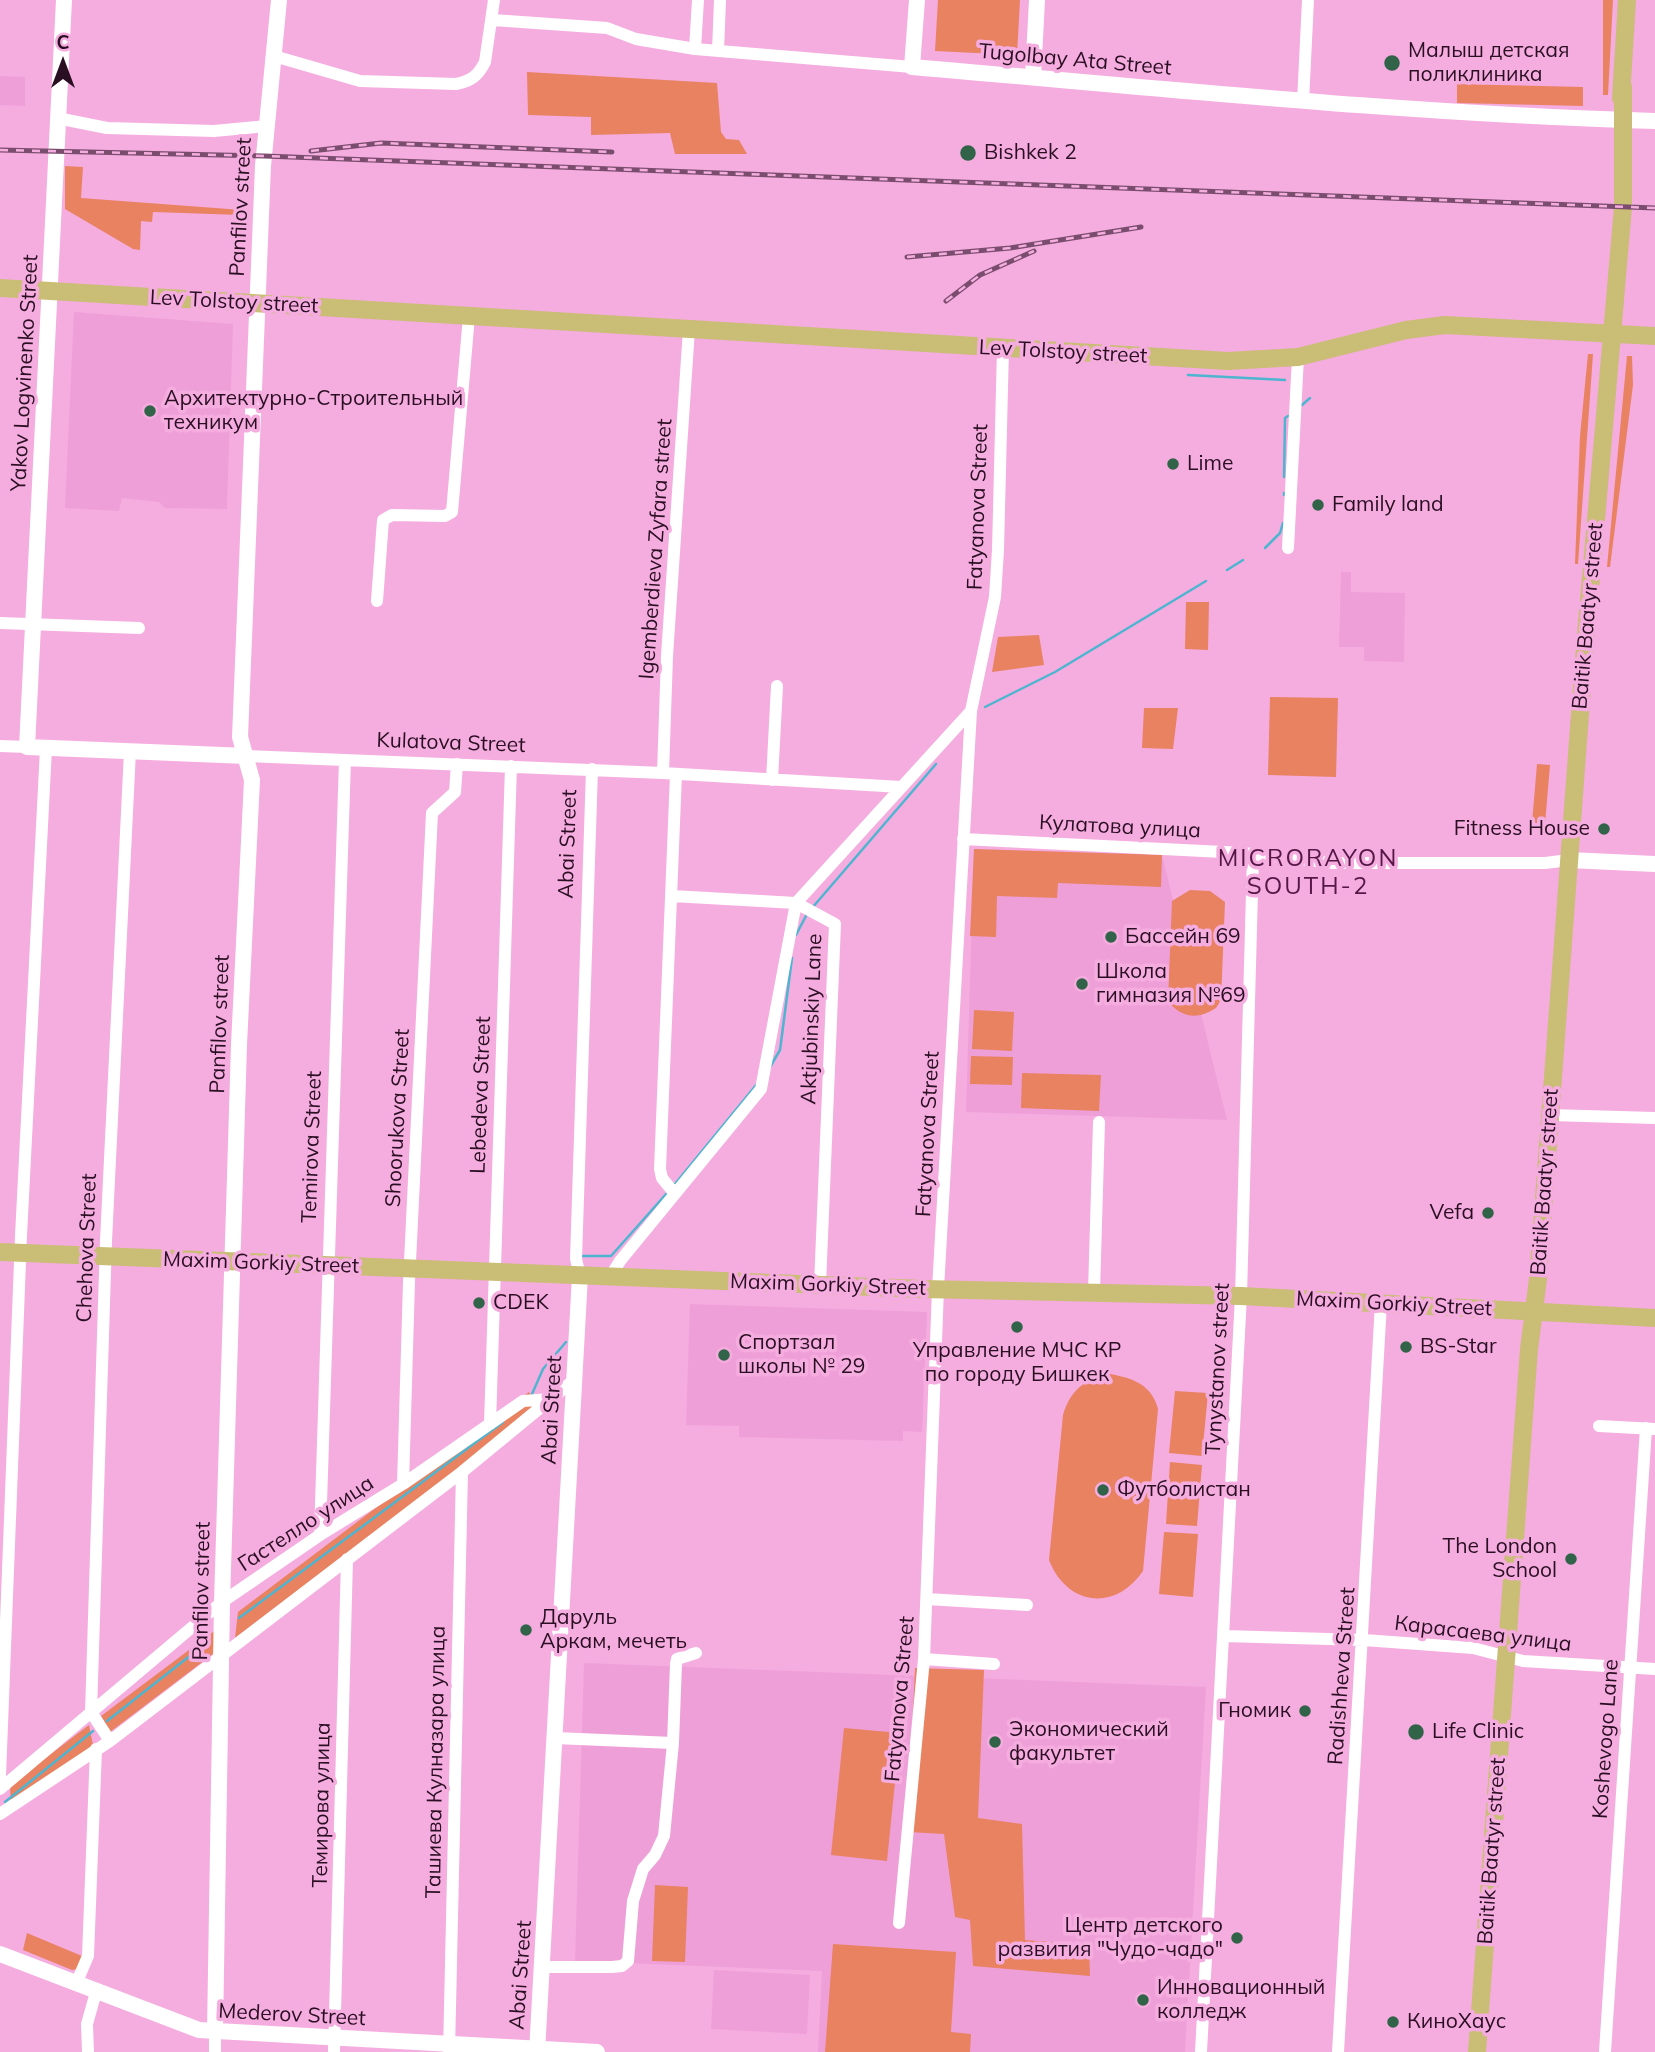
<!DOCTYPE html>
<meta charset="utf-8">
<style>
body{margin:0}
#map{position:relative;width:1655px;height:2052px;overflow:hidden;background:#f5acdf;font-family:Mulish,sans-serif}
canvas{display:block}
.north{position:absolute;left:28px;top:28px;width:70px;height:70px;-webkit-text-stroke:5px #f5acdf;paint-order:stroke;rotate:0deg;font-size:19px;font-weight:700;line-height:28px;text-align:center;color:#2a0f23}
.north::after{content:'';display:block;margin:auto;width:24px;height:32px;background:#2a0f23;clip-path:polygon(50% 0,100% 100%,50% 72%,0 100%)}
</style>
<div id="map">
<canvas width="1655" height="2052"></canvas>
<div class="north">С</div>
</div>
<script>
const ctx = document.querySelector('canvas').getContext('2d');
ctx.lineJoin = 'round';
function fillPath(path, color) { ctx.fillStyle = color; ctx.fill(path, 'evenodd'); }
function trace(path, color, width, dash) { ctx.strokeStyle = color; ctx.lineWidth = width; ctx.lineCap = dash ? 'butt' : 'round'; ctx.setLineDash(dash || []); ctx.stroke(path); }
function label(font, color, halo, rows, align = 'center') {
  ctx.font = font + ' Mulish,sans-serif'; ctx.lineWidth = 7; ctx.setLineDash([]); ctx.textBaseline = 'middle'; ctx.strokeStyle = halo; ctx.fillStyle = color; for (const [text, x, y, turn = 0] of rows) {
    ctx.save(); ctx.translate(x, y); ctx.rotate((+turn || 0) * Math.PI / 180); ctx.textAlign = isNaN(turn) ? turn : align; if (halo) ctx.strokeText(text, 0, 0); ctx.fillText(text, 0, 0); ctx.restore();
  }
}
const built = new Path2D(`
 M 0,76 L 25,77 L 25,106 L 0,105 Z
 M 74,312 L 233,324 L 227,509 L 165,508 L 159,502 L 122,498 L 119,511 L 65,508 Z
 M 1341,572 L 1351,572 L 1351,592 L 1405,593 L 1404,662 L 1364,661 L 1364,647 L 1339,647 Z
 M 974,849 L 1162,855 L 1227,1120 L 966,1112 Z
 M 690,1304 L 927,1312 L 922,1432 L 903,1431 L 903,1441 L 739,1437 L 739,1426 L 686,1425 Z
 M 584,1663 L 1206,1687 L 1185,2052 L 818,2052 L 822,1971 L 575,1961 Z
 M 714,1970 L 810,1975 L 807,2034 L 711,2029 Z`);
const green = new Path2D(`
 M 938,0 L 1020,0 L 1017,55 L 935,51 Z
 M 1603,0 L 1613,0 L 1608,95 L 1603,95 Z
 M 527,72 L 717,83 L 721,132 L 726,139 L 739,140 L 747,154 L 675,154 L 670,133 L 591,135 L 591,117 L 528,115 Z
 M 1457,84 L 1583,87 L 1583,106 L 1457,103 Z
 M 65,166 L 83,167 L 81,198 L 242,210 L 241,215 L 153,212 L 152,222 L 141,221 L 140,250 L 133,249 L 65,209 Z
 M 1588,354 L 1593,354 L 1578,564 L 1575,564 L 1580,436 Z
 M 1627,356 L 1632,356 L 1633,385 L 1610,567 L 1607,567 Z
 M 1186,602 L 1209,602 L 1208,650 L 1185,649 Z
 M 1039,635 L 1044,665 L 992,672 L 998,637 Z
 M 1270,697 L 1338,698 L 1336,777 L 1268,775 Z
 M 1144,708 L 1178,708 L 1173,749 L 1142,748 Z
 M 1537,764 L 1550,765 L 1545,824 L 1532,823 Z
 M 974,849 L 1162,855 L 1161,887 L 1058,883 L 1057,898 L 997,896 L 996,937 L 970,936 Z
 M 1190,890 L 1210,891 L 1225,902 L 1221,1000 L 1216,1008 C 1198,1020 1181,1018 1168,1001 L 1172,901 Z
 M 974,1010 L 1014,1012 L 1012,1051 L 972,1049 Z
 M 971,1056 L 1013,1057 L 1012,1085 L 970,1084 Z
 M 1022,1073 L 1101,1075 L 1099,1111 L 1021,1108 Z
 M 1110,1374 C 1133,1378 1152,1385 1158,1409 L 1143,1571 C 1115,1612 1067,1606 1049,1560 L 1063,1415 C 1071,1389 1084,1380 1110,1374 Z
 M 1175,1391 L 1208,1393 L 1202,1456 L 1169,1453 Z
 M 529,1392 L 540,1407 L 235,1638 L 238,1612 Z
 M 1170,1462 L 1202,1465 L 1197,1526 L 1166,1524 Z
 M 1164,1532 L 1198,1534 L 1193,1597 L 1159,1594 Z
 M 217,1629 L 213,1654 L 110,1732 L 101,1716 Z
 M 915,1668 L 984,1670 L 978,1818 L 1022,1824 L 1025,1940 L 1089,1945 L 1090,1976 L 973,1966 L 970,1920 L 955,1917 L 944,1834 L 908,1832 Z
 M 89,1725 L 93,1745 L 11,1807 L 10,1785 Z
 M 844,1728 L 900,1733 L 887,1861 L 831,1855 Z
 M 655,1885 L 688,1887 L 685,1962 L 652,1961 Z
 M 27,1933 L 82,1956 L 77,1969 L 72,1970 L 23,1950 Z
 M 833,1944 L 956,1952 L 951,2032 L 971,2034 L 970,2052 L 825,2052 Z`);
const stream = new Path2D(`
 M 1188,375 L 1285,380
 M 1302,405 L 1310,398
 M 1284,477 L 1285,418 L 1288,416
 M 1284,493 L 1284,495
 M 1265,548 L 1280,533 L 1283,523
 M 1227,570 L 1243,560
 M 985,707 L 1055,672 L 1206,581
 M 812,908 L 936,764
 M 796,935 L 807,914
 M 770,1067 L 780,1050 L 792,958
 M 675,1184 L 757,1084
 M 582,1256 L 611,1256 L 667,1193
 M 532,1394 L 543,1369 L 566,1342
 M 239,1618 L 503,1422
 M 107,1721 L 205,1644
 M 5,1802 L 93,1731`);
const street = new Path2D(`
 M 493,20 L 607,28 L 636,39 L 695,49 L 912,67
 M 695,49 L 698,0
 M 718,51 L 720,0
 M 274,56 L 360,81 L 456,84 C 471,81 478,76 485,62 L 494,0
 M 1303,102 L 1308,0
 M 57,118 L 107,128 L 214,131 L 267,126
 M 1288,548 L 1298,357
 M 377,601 L 383,520 L 392,515 L 445,516 L 452,512 L 469,316
 M 0,623 L 139,628
 M 0,746 L 27,747
 M 246,756 L 663,773 L 901,787
 M 663,773 L 667,656 L 689,329
 M 772,780 L 777,686
 M 963,839 L 1243,853 L 1334,863 L 1545,863 L 1569,860
 M 672,896 L 796,903 L 835,924 L 820,1285
 M 1550,1115 L 1655,1118
 M 675,1194 L 662,1178 L 660,1169 L 676,774
 M 580,1276 L 576,1259 L 592,769
 M 610,1277 L 620,1261 L 761,1089 L 796,903 L 971,711
 M 1094,1292 L 1099,1122
 M 490,1424 L 511,766
 M 1599,1426 L 1655,1429
 M 403,1484 L 409,1282 L 432,813 L 455,792 L 457,764
 M 320,1535 L 345,760
 M 927,1599 L 1027,1605
 M 1223,1636 L 1364,1640 L 1473,1648 L 1523,1661 L 1655,1669
 M 924,1659 L 994,1664
 M 110,1741 L 91,1712 L 106,1241 L 130,751
 M 673,1743 L 676,1664 L 677,1659 L 696,1653
 M 0,1776 L 21,1236 L 46,748
 M 0,1789 L 222,1602 L 320,1535 L 403,1484 L 523,1401 L 551,1399
 M 0,1814 L 110,1741 L 462,1472 L 574,1380
 M 899,1923 L 924,1659 L 938,1289 L 971,711 L 995,597 L 998,550 L 1003,348
 M 544,1967 L 612,1967 L 622,1966 L 628,1961 L 633,1901 L 643,1869 L 655,1855 L 664,1836 L 673,1743 L 555,1738
 M 76,1984 L 88,1956 L 96,1749
 M 215,2032 L 215,2052
 M 88,2052 L 87,2024 L 96,1992
 M 334,2052 L 347,1559
 M 449,2052 L 462,1472
 M 1201,2052 L 1241,1296 L 1253,855
 M 1338,2052 L 1381,1303
 M 1605,2052 L 1646,1428`);
const secondary = new Path2D(`
 M 64,0 L 27,747 L 246,756
 M 917,0 L 912,67 C 1160,88 1407,114 1655,121
 M 1033,77 L 1037,0
 M 1569,860 L 1655,864
 M 0,1954 L 199,2030 L 597,2052
 M 215,2032 L 222,1602 L 239,1045 L 252,780 L 240,737 L 263,166 L 279,0
 M 537,2052 L 580,1276`);
const primary = new Path2D(`
 M 1621,98 L 1627,0
 M 0,288 L 1228,361 L 1298,357 L 1406,330 L 1445,325 L 1655,336
 M 0,1252 L 923,1289 L 1241,1296 L 1655,1318
 M 1477,2052 L 1529,1349 L 1538,1279 L 1585,647 L 1623,207 L 1623,87`);
const rail = new Path2D(`
 M 0,150 L 264,156 L 1655,208
 M 311,151 L 381,143 L 612,152
 M 907,257 L 1010,248 L 1141,227
 M 946,301 L 980,275 L 1034,251`);
const markers = [
 [1392,63,9,"#306347"],
 [968,153,9,"#306347"],
 [150,411,7,"#306347"],
 [1173,464,7,"#306347"],
 [1318,505,7,"#306347"],
 [1604,829,7,"#306347"],
 [1111,937,7,"#306347"],
 [1082,984,7,"#306347"],
 [1488,1213,7,"#306347"],
 [479,1303,7,"#306347"],
 [1017,1327,7,"#306347"],
 [1406,1347,7,"#306347"],
 [724,1355,7,"#306347"],
 [1103,1490,7,"#306347"],
 [1571,1559,7,"#306347"],
 [526,1630,7,"#306347"],
 [1305,1711,7,"#306347"],
 [1416,1732,9,"#306347"],
 [995,1742,7,"#306347"],
 [1237,1938,7,"#306347"],
 [1143,2000,7,"#306347"],
 [1393,2022,7,"#306347"]
];
const poiNames = [
 ["Малыш детская",1408,51],
 ["поликлиника",1408,75],
 ["Bishkek 2",984,153],
 ["Архитектурно-Строительный",164,399],
 ["техникум",164,423],
 ["Lime",1187,464],
 ["Family land",1332,505],
 ["Fitness House",1590,829,"right"],
 ["Бассейн 69",1125,937],
 ["Школа",1096,972],
 ["гимназия №69",1096,996],
 ["Vefa",1474,1213,"right"],
 ["CDEK",493,1303],
 ["Спортзал",738,1343],
 ["школы № 29",738,1367],
 ["BS-Star",1420,1347],
 ["Управление МЧС КР",1017,1351,"center"],
 ["по городу Бишкек",1017,1375,"center"],
 ["Футболистан",1117,1490],
 ["The London",1557,1547,"right"],
 ["School",1557,1571,"right"],
 ["Даруль",540,1618],
 ["Аркам, мечеть",540,1642],
 ["Гномик",1291,1711,"right"],
 ["Экономический",1009,1730],
 ["факультет",1009,1754],
 ["Life Clinic",1432,1732],
 ["Центр детского",1223,1926,"right"],
 ["развития \"Чудо-чадо\"",1223,1950,"right"],
 ["Инновационный",1157,1988],
 ["колледж",1157,2012],
 ["КиноХаус",1407,2022]
];
const streetNames = [
 ["Tugolbay Ata Street",1075,60,5],
 ["Panfilov street",241,207,-87],
 ["Lev Tolstoy street",234,302,3],
 ["Lev Tolstoy street",1063,352,3],
 ["Yakov Logvinenko Street",25,373,-87],
 ["Fatyanova Street",978,507,-88],
 ["Igemberdieva Zyfara street",656,549,-86],
 ["Baitik Baatyr street",1588,616,-85],
 ["Kulatova Street",451,743,2],
 ["Кулатова улица",1120,827,3],
 ["Abai Street",568,844,-88],
 ["Aktjubinskiy Lane",812,1019,-88],
 ["Panfilov street",220,1024,-88],
 ["Lebedeva Street",481,1095,-88],
 ["Shoorukova Street",398,1118,-87],
 ["Fatyanova Street",928,1134,-87],
 ["Temirova Street",312,1147,-88],
 ["Baitik Baatyr street",1545,1182,-86],
 ["Chehova Street",87,1248,-88],
 ["Maxim Gorkiy Street",261,1263,2],
 ["Maxim Gorkiy Street",828,1285,2],
 ["Maxim Gorkiy Street",1394,1304,3],
 ["Tynystanov street",1218,1369,-87],
 ["Abai Street",552,1410,-87],
 ["Гастелло улица",306,1524,-33],
 ["Panfilov street",202,1591,-89],
 ["Карасаева улица",1483,1634,7],
 ["Radishheva Street",1342,1676,-86],
 ["Fatyanova Street",900,1699,-85],
 ["Koshevogo Lane",1606,1739,-86],
 ["Ташиева Кулназара улица",436,1762,-89],
 ["Темирова улица",322,1805,-89],
 ["Baitik Baatyr street",1492,1851,-86],
 ["Abai Street",521,1975,-86],
 ["Mederov Street",292,2015,3]
];
const quarterNames = [
 ["MICRORAYON",1308,859],
 ["SOUTH-2",1308,887]
];
fillPath(built, '#ef9fd7');
fillPath(green, '#e88261');
trace(stream, '#4eb5d0', 2.5);
trace(street, '#fff', 12);
trace(secondary, '#fff', 16);
trace(primary, '#cabd76', 18);
trace(rail, '#7a4d6e', 5);
trace(rail, '#f5acdf', 2.5, [8]);
for (const [x, y, r, color] of markers) { const dot = new Path2D(); dot.arc(x, y, r, 0, 2 * Math.PI); ctx.fillStyle = color; ctx.fill(dot); trace(dot, '#f5acdf', 2.5); }
label('21px', '#2a0f23', '#f5acdf', poiNames, 'left');
label('21px', '#2a0f23', '#f5acdf', streetNames);
ctx.letterSpacing = '2px';
label('24px', '#541746', '#f5acdf', quarterNames);
ctx.letterSpacing = '0px';
</script>
